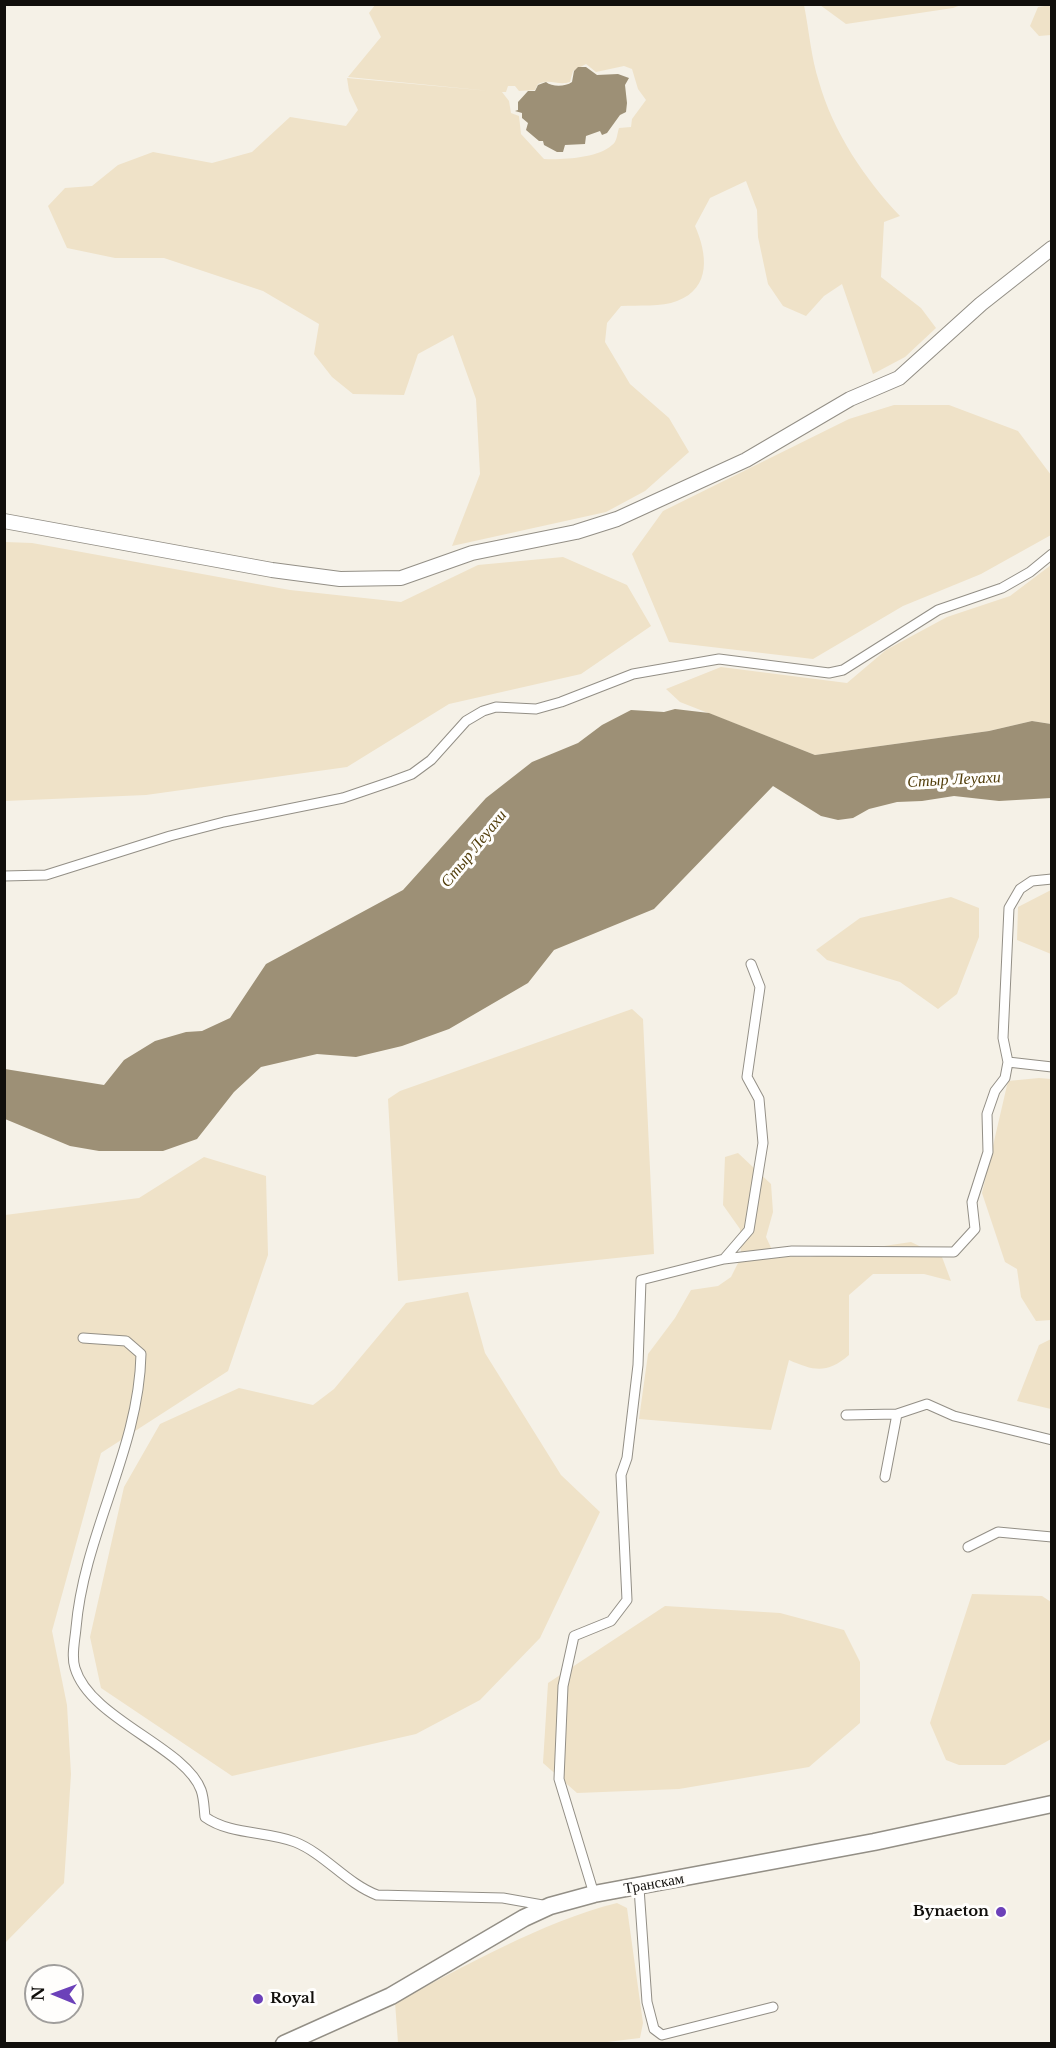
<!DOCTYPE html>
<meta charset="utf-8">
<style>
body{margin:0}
#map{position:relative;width:1056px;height:2048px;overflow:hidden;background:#f5f1e7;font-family:"Libre Baskerville",serif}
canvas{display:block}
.frame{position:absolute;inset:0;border:6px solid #110f0c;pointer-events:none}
.north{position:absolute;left:24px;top:1964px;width:60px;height:60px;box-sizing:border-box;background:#fffefc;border:2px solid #a09e9c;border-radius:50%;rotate:271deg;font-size:16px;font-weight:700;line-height:24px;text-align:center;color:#110f0c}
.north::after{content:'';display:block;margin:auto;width:21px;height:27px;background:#6c41b9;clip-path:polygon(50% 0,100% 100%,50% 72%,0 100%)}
</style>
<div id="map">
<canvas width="1056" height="2048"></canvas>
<div class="frame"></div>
<div class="north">N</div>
</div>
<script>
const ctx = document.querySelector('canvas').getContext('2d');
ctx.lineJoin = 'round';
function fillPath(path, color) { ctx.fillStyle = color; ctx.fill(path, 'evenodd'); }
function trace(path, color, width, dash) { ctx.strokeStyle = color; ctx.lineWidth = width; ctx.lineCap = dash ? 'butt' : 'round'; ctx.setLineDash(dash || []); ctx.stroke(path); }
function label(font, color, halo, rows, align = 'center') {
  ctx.font = font + ' "Libre Baskerville",serif'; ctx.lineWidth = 6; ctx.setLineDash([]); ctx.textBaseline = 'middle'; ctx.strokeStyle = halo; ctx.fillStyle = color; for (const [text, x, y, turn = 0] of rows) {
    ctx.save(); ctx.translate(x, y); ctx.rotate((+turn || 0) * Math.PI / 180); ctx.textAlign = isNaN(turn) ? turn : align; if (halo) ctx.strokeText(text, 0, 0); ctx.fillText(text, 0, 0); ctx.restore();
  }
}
const green = new Path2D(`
 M 375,5 L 804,5 C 809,30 811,57 819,82 C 833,132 865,179 900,216 L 884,222 L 881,277 L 921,308 L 936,328 L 905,357 L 873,374 L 842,284 L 824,296 L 806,316 L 783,306 L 768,284 L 758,237 L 757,210 L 746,181 L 710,198 L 695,226 C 707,253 712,288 677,301 C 662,307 638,305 621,306 L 607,323 L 605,342 L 630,384 L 669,418 L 689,452 L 645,491 L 606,512 L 452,546 L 480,474 L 476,399 L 453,335 L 418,354 L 404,395 L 353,394 L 332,377 L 314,354 L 319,324 L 263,291 L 164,258 L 115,258 L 67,248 L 48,206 L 65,188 L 92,186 L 118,165 L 153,152 L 212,163 L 252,152 L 290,117 L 346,126 L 358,110 L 349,91 L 347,78 L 490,91 L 348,77 L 381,37 L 369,13 ZM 586,64 L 596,72 L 624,66 L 632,69 L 638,89 L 646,100 L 632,119 L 631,127 L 619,128 C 617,134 617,142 612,145 C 599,158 561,160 544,159 L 521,134 L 519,116 L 511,113 L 509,101 L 502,92 L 506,92 L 508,86 L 515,86 L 519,91 L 535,90 L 538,84 C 550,78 558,86 570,82 L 573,71 Z
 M 820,5 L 961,5 L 953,8 L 846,24 Z
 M 1051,5 L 1051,35 L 1039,36 L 1030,26 L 1038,7 Z
 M 894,405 L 949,405 L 1018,431 L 1051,475 L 1051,535 L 981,574 L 903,606 L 813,659 L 669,642 L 632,554 L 663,511 L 849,419 Z
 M 5,542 L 32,543 L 290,590 L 401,602 L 478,565 L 563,557 L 627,585 L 651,626 L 581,674 L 449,704 L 347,767 L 146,795 L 5,801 Z
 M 1051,565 L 1051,724 L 1032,721 L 989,731 L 815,755 L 680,702 L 666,689 L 721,667 L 847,683 L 886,650 L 947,617 L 1010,596 Z
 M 1051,890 L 1052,890 L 1051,954 L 1017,940 L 1018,907 Z
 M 951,897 L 979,908 L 979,937 L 957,994 L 938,1009 L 900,982 L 827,960 L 816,950 L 860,918 Z
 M 632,1009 L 643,1019 L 654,1254 L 398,1281 L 388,1099 L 400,1091 Z
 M 1039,1078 L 1051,1079 L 1051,1320 L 1036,1321 L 1021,1297 L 1017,1269 L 1005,1262 L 982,1193 L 1008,1081 Z
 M 738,1153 L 771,1184 L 773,1212 L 766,1237 L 775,1256 L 810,1257 L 911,1242 L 942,1257 L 951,1281 L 924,1274 L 873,1274 L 849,1295 L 849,1355 C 827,1374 814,1371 789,1360 L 771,1430 L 639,1419 L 648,1354 L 675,1318 L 691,1290 L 718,1286 L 731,1277 L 741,1257 L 740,1229 L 723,1205 L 725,1157 Z
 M 204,1157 L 266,1176 L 268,1255 L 228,1371 L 101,1453 L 52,1631 L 67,1705 L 71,1774 L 64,1883 L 5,1943 L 5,1215 L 139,1198 Z
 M 468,1292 L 485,1353 L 561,1475 L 600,1512 L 540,1638 L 480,1700 L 416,1734 L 232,1776 L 101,1688 L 90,1637 L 124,1487 L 160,1424 L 239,1388 L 313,1405 L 334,1389 L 406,1303 Z
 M 1051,1339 L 1051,1409 L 1017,1401 L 1039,1345 Z
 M 972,1594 L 1042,1596 L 1051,1602 L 1051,1739 L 1005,1765 L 959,1765 L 946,1760 L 930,1723 Z
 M 665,1606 L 780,1613 L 844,1630 L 860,1662 L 860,1723 L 809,1767 L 679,1789 L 577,1793 L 543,1763 L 548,1683 Z
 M 617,1903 L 627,1908 L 643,2023 L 640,2038 L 591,2044 L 398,2043 L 395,2002 C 465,1967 541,1922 617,1903 Z`);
const water = new Path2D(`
 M 578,67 L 586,67 L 597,75 L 618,74 L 629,78 L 625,85 L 627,103 L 626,112 L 620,115 L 607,133 L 602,135 L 600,131 L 586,136 L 585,144 L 565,145 L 563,152 L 557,152 L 544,145 L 543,141 L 539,141 L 526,130 L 528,123 L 522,118 L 522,113 L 515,111 L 518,110 L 518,102 L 528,91 L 535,91 L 538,85 L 546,82 C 552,87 565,87 572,82 L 574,71 Z
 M 675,709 L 709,713 L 815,755 L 989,731 L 1032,721 L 1051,724 L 1051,798 L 999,801 L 954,796 L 922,801 L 897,802 L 869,809 L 853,818 L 838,820 L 821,816 L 773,786 L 654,909 L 554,950 L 528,983 L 449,1029 L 402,1046 L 356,1057 L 317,1054 L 261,1067 L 234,1092 L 197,1139 L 163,1151 L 99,1151 L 70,1146 L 5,1119 L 5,1069 L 104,1085 L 124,1060 L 155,1041 L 186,1032 L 202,1031 L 230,1018 L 266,964 L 403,890 L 486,798 L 532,762 L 578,743 L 602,725 L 631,710 L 664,712 Z`);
const minor = new Path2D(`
 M 4,876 L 46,875 L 170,836 L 224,822 L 343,798 L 393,781 L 412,774 L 431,760 L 466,721 L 483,711 L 496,707 L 536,709 L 561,702 L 633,674 L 719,659 L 829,673 L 843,670 L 938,610 L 1002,588 L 1030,572 L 1052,554
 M 1052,879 L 1032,881 L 1020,889 L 1009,908 L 1003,1038 L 1008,1062 L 1052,1067
 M 724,1259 L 792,1251 L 954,1252 L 975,1229 L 972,1202 L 988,1152 L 987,1114 L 995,1091 L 1005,1078 L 1008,1062
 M 83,1338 L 126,1341 L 141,1354 C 139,1450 84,1533 76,1628 C 75,1640 71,1656 75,1668 C 90,1719 185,1747 201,1790 C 204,1798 204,1808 205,1817 C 230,1835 267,1831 295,1842 C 325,1854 346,1883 377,1895 L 503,1898 L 548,1906
 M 846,1415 L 897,1414 L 927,1404 L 954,1416 L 1052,1440
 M 885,1477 L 897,1414
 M 968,1547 L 998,1532 L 1052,1537
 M 639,1888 L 647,2002 L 654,2029 L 662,2035 L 773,2007
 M 594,1894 L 559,1779 L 563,1686 L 574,1636 L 611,1621 L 627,1600 L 621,1475 L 627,1458 L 638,1365 L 641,1280 L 724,1259 L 749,1230 L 763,1143 L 759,1099 L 747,1077 L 760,987 L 751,964`);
const secondary = new Path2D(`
 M 4,521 L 272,570 L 340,579 L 401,578 L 472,553 L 576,532 L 617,519 L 746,460 L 850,399 L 899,378 L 981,304 L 1052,248`);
const trunk = new Path2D(`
 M 284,2044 L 391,1996 L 524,1918 L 550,1906 L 594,1894 L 874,1842 L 1052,1804`);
const markers = [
 [1001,1912,6,"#6c41b9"],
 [258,1999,6,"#6c41b9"]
];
const streetNames = [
 ["Транскам",654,1884,-10]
];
const poiNames = [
 ["Bynaeton",989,1912],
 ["Royal",270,1999,"left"]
];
const waterNames = [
 ["Стыр Леуахи",954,780,-3],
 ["Стыр Леуахи",474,849,-51]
];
fillPath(green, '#efe2c8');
fillPath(water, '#9d9076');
trace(minor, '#938f86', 11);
trace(secondary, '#938f86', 16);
trace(trunk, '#938f86', 19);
trace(minor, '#fff', 9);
trace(secondary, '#fff', 14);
trace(trunk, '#fff', 16);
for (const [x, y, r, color] of markers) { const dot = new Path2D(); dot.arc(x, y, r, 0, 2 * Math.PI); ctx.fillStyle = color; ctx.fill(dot); trace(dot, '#fffefc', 2); }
label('15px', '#110f0c', '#fffefc', streetNames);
label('bold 15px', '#110f0c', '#fffefc', poiNames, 'right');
label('italic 16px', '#523e0b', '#fffefc', waterNames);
</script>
